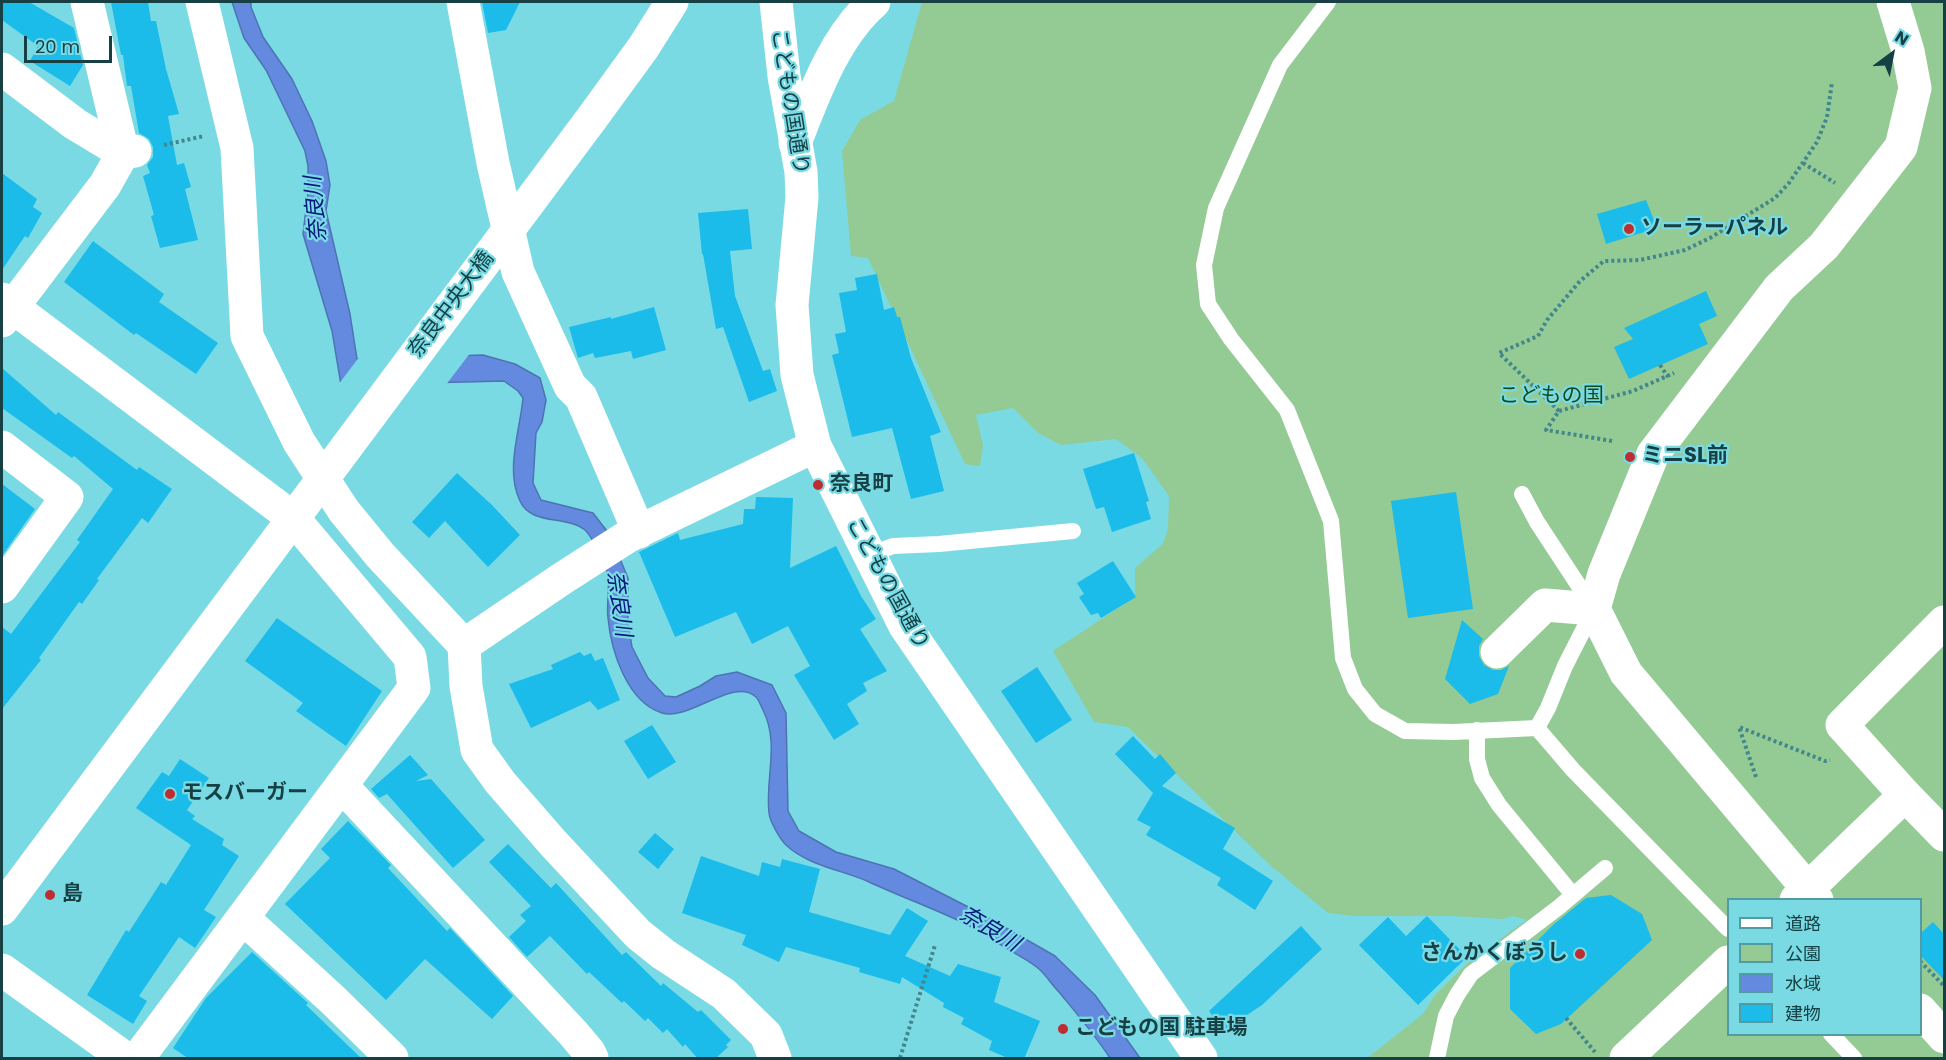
<!DOCTYPE html>
<meta charset="utf-8">
<style>
body{margin:0}
#map{position:relative;width:1946px;height:1060px;overflow:hidden;background:#79dae4;font-family:Poppins,"Noto Sans JP",sans-serif}
canvas{display:block}
.frame{position:absolute;inset:0;border:3px solid #164044;pointer-events:none}
.legend{position:absolute;left:1727px;top:898px;width:195px;height:138px;box-sizing:border-box;background:#79dae4;border:2px solid #519ca4;margin:0;padding:8px 10px;list-style:none;font-size:18px;color:#164044}
.legend li{display:flex;align-items:center;gap:12px;height:30px}
.legend b{width:30px;border:2px solid #519ca4}
.north{position:absolute;left:1862px;top:24px;width:60px;height:60px;-webkit-text-stroke:4px #79dae4;paint-order:stroke;rotate:32deg;font-size:16px;font-weight:700;line-height:24px;text-align:center;color:#164044}
.north::after{content:'';display:block;margin:auto;width:21px;height:27px;background:#164044;clip-path:polygon(50% 0,100% 100%,50% 72%,0 100%)}
.scale{position:absolute;left:24px;top:36px;width:88px;height:27px;box-sizing:border-box;border:3px solid #164044;border-top:0;padding-left:8px;font-size:18px;line-height:21px;white-space:nowrap;color:#164044;-webkit-text-stroke:4px #79dae4;paint-order:stroke}
</style>
<div id="map">
<canvas width="1946" height="1060"></canvas>
<div class="frame"></div>
<ul class="legend">
<li><b style="height:8px;background:#fff"></b>道路</li>
<li><b style="height:16px;background:#94ca94"></b>公園</li>
<li><b style="height:16px;background:#648ae0"></b>水域</li>
<li><b style="height:16px;background:#1bbbea"></b>建物</li>
</ul>
<div class="north">N</div>
<div class="scale">20 m</div>
</div>
<script>
const ctx = document.querySelector('canvas').getContext('2d');
ctx.lineJoin = 'round';
function fillPath(path, color) { ctx.fillStyle = color; ctx.fill(path, 'evenodd'); }
function trace(path, color, width, dash) { ctx.strokeStyle = color; ctx.lineWidth = width; ctx.lineCap = dash ? 'butt' : 'round'; ctx.setLineDash(dash || []); ctx.stroke(path); }
function label(font, color, halo, rows, align = 'center') {
  ctx.font = font + ' Poppins,"Noto Sans JP",sans-serif'; ctx.lineWidth = 4.5; ctx.setLineDash([]); ctx.textBaseline = 'middle'; ctx.strokeStyle = halo; ctx.fillStyle = color; for (const [text, x, y, turn = 0] of rows) {
    ctx.save(); ctx.translate(x, y); ctx.rotate((+turn || 0) * Math.PI / 180); ctx.textAlign = isNaN(turn) ? turn : align; if (halo) ctx.strokeText(text, 0, 0); ctx.fillText(text, 0, 0); ctx.restore();
  }
}
const green = new Path2D(`
 M 922,2 L 1944,2 L 1944,1058 L 1367,1058 L 1423,1014 L 1435,995 L 1473,958 L 1527,920 L 1513,916 L 1503,919 L 1452,916 L 1355,916 L 1328,913 L 1270,865 L 1128,727 L 1094,722 L 1053,651 L 1135,597 L 1135,568 L 1163,544 L 1168,529 L 1169,496 L 1142,458 L 1116,439 L 1061,445 L 1038,433 L 1013,408 L 976,415 L 983,445 L 980,466 L 965,464 L 868,258 L 851,256 L 842,151 L 860,120 L 894,101 ZM 1728,900 L 1920,900 L 1920,1034 L 1728,1034 Z`);
const water = new Path2D(`
 M 232,2 L 251,2 L 251,7 L 263,37 L 292,79 L 312,121 L 326,161 L 330,185 L 326,211 L 350,314 L 357,359 L 483,355 L 515,364 L 540,378 L 546,400 L 542,422 L 536,433 L 533,483 L 541,500 L 593,513 L 610,535 L 628,578 L 628,624 L 632,647 L 648,678 L 665,696 L 676,697 L 700,686 L 716,676 L 737,672 L 772,685 L 786,713 L 788,811 L 799,831 L 836,852 L 894,869 L 980,913 L 1055,956 L 1095,995 L 1140,1058 L 1110,1058 C 1095,1035 1077,1014 1059,992 C 1052,985 1046,975 1039,969 C 1030,961 1017,955 1008,949 C 996,942 984,934 972,927 C 938,910 901,897 867,881 C 841,870 807,865 786,845 C 780,839 770,822 769,813 C 765,778 780,744 763,710 C 761,706 759,700 756,697 C 734,676 690,721 662,713 C 627,702 611,651 608,618 C 606,602 611,587 607,571 C 604,562 592,536 585,530 C 567,515 531,526 520,501 C 505,470 520,431 523,398 L 518,391 L 504,381 L 341,385 L 332,331 L 303,234 L 308,192 L 308,166 L 305,151 L 266,70 L 244,38 Z`);
const pier = new Path2D(`
 M 471,352 L 445,386 L 346,389 L 338,385 L 360,356 Z`);
const building = new Path2D(`
 M 2,2 L 29,2 L 74,28 L 83,65 L 70,86 L 30,61 L 38,46 L 2,20 Z
 M 111,2 L 148,2 L 151,21 L 156,21 L 166,69 L 179,114 L 168,116 L 177,165 L 184,163 L 191,187 L 185,189 L 198,240 L 160,248 L 151,216 L 154,215 L 143,176 L 150,173 L 147,165 L 153,157 L 153,147 L 149,139 L 139,133 L 131,86 L 127,86 L 123,55 L 121,55 Z
 M 482,2 L 520,2 L 506,30 L 488,33 Z
 M 2,173 L 37,199 L 33,207 L 42,213 L 28,238 L 25,236 L 2,270 Z
 M 1646,200 L 1657,228 L 1606,244 L 1597,214 Z
 M 748,209 L 752,249 L 730,251 L 735,296 L 763,371 L 770,369 L 777,391 L 749,402 L 723,327 L 716,329 L 703,254 L 702,254 L 698,213 Z
 M 93,241 L 164,294 L 159,302 L 218,343 L 196,374 L 136,333 L 134,335 L 64,282 Z
 M 877,274 L 884,310 L 894,307 L 897,317 L 900,317 L 911,358 L 941,432 L 930,436 L 944,491 L 911,499 L 892,428 L 852,437 L 832,355 L 839,353 L 835,334 L 846,332 L 839,293 L 857,290 L 855,278 Z
 M 1706,291 L 1717,316 L 1699,324 L 1708,344 L 1629,379 L 1614,347 L 1633,339 L 1624,328 Z
 M 654,307 L 666,350 L 633,359 L 631,351 L 595,358 L 593,353 L 578,358 L 569,327 L 611,317 L 611,319 Z
 M 2,368 L 56,415 L 58,412 L 137,470 L 139,467 L 172,489 L 148,523 L 142,518 L 97,579 L 99,580 L 82,604 L 79,602 L 39,658 L 41,660 L 2,709 L 2,627 L 11,634 L 80,542 L 77,540 L 113,489 L 74,456 L 72,458 L 2,408 Z
 M 1134,453 L 1149,501 L 1146,502 L 1151,519 L 1112,532 L 1104,507 L 1096,509 L 1083,469 Z
 M 457,473 L 492,505 L 520,535 L 488,567 L 445,521 L 429,538 L 412,522 Z
 M 2,484 L 35,509 L 2,556 Z
 M 1456,492 L 1473,609 L 1408,618 L 1391,501 Z
 M 756,497 L 793,498 L 790,568 L 836,546 L 861,596 L 876,619 L 860,629 L 887,671 L 863,683 L 867,691 L 847,704 L 859,724 L 834,740 L 794,675 L 810,666 L 788,626 L 752,644 L 736,612 L 675,637 L 639,552 L 678,533 L 680,540 L 743,524 L 744,509 L 755,509 Z
 M 1113,561 L 1136,597 L 1101,618 L 1098,613 L 1091,615 L 1079,597 L 1084,594 L 1077,583 Z
 M 277,618 L 382,691 L 346,746 L 296,711 L 303,703 L 245,661 Z
 M 1462,620 L 1483,639 L 1479,646 L 1479,656 L 1484,665 L 1493,670 L 1501,670 L 1509,666 L 1498,694 L 1470,704 L 1445,679 Z
 M 580,652 L 584,656 L 591,653 L 595,661 L 603,658 L 620,700 L 598,710 L 590,701 L 531,728 L 509,684 L 553,669 L 551,665 Z
 M 1037,667 L 1072,720 L 1036,743 L 1001,691 Z
 M 652,725 L 676,762 L 648,779 L 624,741 Z
 M 1133,736 L 1155,759 L 1160,754 L 1176,773 L 1162,786 L 1235,828 L 1223,849 L 1273,881 L 1255,910 L 1217,885 L 1221,878 L 1146,835 L 1151,827 L 1137,820 L 1153,793 L 1115,754 Z
 M 410,755 L 428,775 L 416,781 L 431,779 L 485,840 L 453,868 L 387,794 L 379,798 L 371,789 Z
 M 180,759 L 209,778 L 187,810 L 195,816 L 192,819 L 224,839 L 222,845 L 239,856 L 204,910 L 216,917 L 195,948 L 179,937 L 139,996 L 147,1001 L 133,1024 L 87,995 L 126,930 L 129,932 L 161,882 L 166,885 L 191,845 L 136,808 L 162,772 L 169,776 Z
 M 348,821 L 391,865 L 388,868 L 447,931 L 450,928 L 513,996 L 492,1019 L 425,959 L 386,1000 L 285,904 L 330,858 L 321,849 Z
 M 655,833 L 674,849 L 658,869 L 638,852 Z
 M 508,844 L 551,888 L 556,883 L 622,955 L 626,952 L 661,986 L 663,983 L 698,1012 L 701,1010 L 731,1040 L 726,1045 L 728,1047 L 715,1059 L 698,1059 L 685,1044 L 683,1047 L 667,1029 L 663,1033 L 648,1018 L 645,1021 L 624,1001 L 622,1003 L 589,972 L 587,974 L 550,936 L 527,957 L 509,937 L 526,921 L 520,915 L 531,906 L 489,862 Z
 M 701,856 L 759,876 L 762,862 L 780,867 L 782,859 L 820,869 L 809,912 L 890,935 L 907,908 L 928,921 L 905,956 L 950,976 L 958,964 L 1001,977 L 994,1002 L 1040,1021 L 1024,1059 L 1010,1059 L 989,1050 L 992,1041 L 961,1024 L 964,1018 L 943,1007 L 944,1003 L 902,977 L 900,984 L 859,972 L 860,968 L 786,947 L 779,962 L 742,945 L 746,935 L 682,913 Z
 M 1611,895 L 1642,914 L 1652,940 L 1561,1024 L 1536,1034 L 1510,1009 L 1510,968 L 1553,925 L 1586,898 Z
 M 1427,916 L 1467,957 L 1418,1005 L 1359,945 L 1388,917 L 1406,936 Z
 M 1933,922 L 1944,934 L 1944,980 L 1920,955 L 1920,934 Z
 M 1301,926 L 1322,949 L 1262,1005 L 1223,1031 L 1209,1011 Z
 M 252,952 L 308,1003 L 306,1005 L 362,1059 L 189,1059 L 173,1048 L 206,998 Z`);
const path = new Path2D(`
 M 164,145 L 204,136
 M 1803,163 L 1835,183
 M 1660,365 L 1668,377
 M 1559,411 L 1499,353 L 1538,336 L 1547,320 L 1580,281 L 1604,261 L 1640,260 L 1685,250 L 1710,238 L 1775,198 L 1789,183 L 1817,142 L 1827,117 L 1832,82
 M 1612,441 L 1546,430 L 1559,411 L 1633,391 L 1674,373
 M 1756,777 L 1739,727 L 1825,761 L 1830,760
 M 1920,961 L 1944,986
 M 1566,1018 L 1595,1052
 M 900,1058 L 935,945`);
const lane = new Path2D(`
 M 1328,2 L 1280,65 L 1216,208 L 1204,265 L 1208,304 L 1231,339 L 1287,410 L 1331,521 L 1343,658 L 1355,689 L 1375,714 L 1405,731 L 1453,732 L 1537,728 L 1548,708 L 1565,666 L 1594,609 L 1537,522 L 1522,494
 M 869,555 L 893,546 L 939,544 L 1073,531
 M 1537,728 L 1573,770 L 1728,929
 M 1477,730 L 1477,759 L 1482,778 L 1499,805 L 1573,895
 M 1831,1034 L 1854,1058
 M 1437,1058 L 1446,1016 L 1457,995 L 1471,974 L 1559,907 L 1605,868`);
const street = new Path2D(`
 M 202,2 L 237,148 L 247,336 L 299,442 L 344,511 L 380,555 L 464,645 L 466,686 L 477,750 L 500,782 L 553,843 L 638,934 L 663,954 L 724,994 L 766,1035 L 775,1058
 M 463,2 L 493,163 L 518,272 L 570,386 L 581,397 L 639,532
 M 2,69 L 75,124 L 123,153 L 135,151
 M 795,143 C 814,95 834,37 874,2
 M 2,321 L 105,185 L 123,153 L 87,2
 M 2,447 L 67,497 L 2,587
 M 1944,622 L 1842,725 L 1905,795 L 1944,835
 M 464,645 L 563,578 L 627,537 L 815,446
 M 1497,652 L 1545,605 L 1594,609
 M 342,786 L 573,1033 L 589,1052 L 592,1058
 M 1796,900 L 1905,795
 M 1817,900 L 1626,673 L 1594,609 L 1604,574 L 1653,454 L 1779,288 L 1824,246 L 1901,147 L 1915,88 L 1908,51 L 1893,2
 M 243,918 L 333,1000 L 392,1058
 M 2,970 L 125,1058
 M 1920,1010 L 1944,1037
 M 138,1058 L 414,688 L 410,657 L 293,518
 M 1626,1058 L 1728,962`);
const secondary = new Path2D(`
 M 776,2 L 784,76 L 801,172 L 802,197 L 792,305 L 797,375 L 815,446 L 905,626 L 1201,1058
 M 2,299 L 293,518
 M 2,909 L 592,118 L 643,48 L 672,2`);
const markers = [
 [1629,229,6,"#be2e31"],
 [1630,457,6,"#be2e31"],
 [818,485,6,"#be2e31"],
 [170,794,6,"#be2e31"],
 [50,895,6,"#be2e31"],
 [1580,954,6,"#be2e31"],
 [1063,1029,6,"#be2e31"]
];
const streetNames = [
 ["こどもの国通り",789,102,81],
 ["奈良中央大橋",452,305,-53],
 ["こどもの国通り",887,584,61]
];
const poiNames = [
 ["ソーラーパネル",1641,229],
 ["ミニSL前",1642,457],
 ["奈良町",830,485],
 ["モスバーガー",182,794],
 ["島",62,895],
 ["さんかくぼうし",1568,954,"right"],
 ["こどもの国 駐車場",1075,1029]
];
const parkNames = [
 ["こどもの国",1551,397]
];
const waterNames = [
 ["奈良川",317,209,-95],
 ["奈良川",618,604,82],
 ["奈良川",989,930,31]
];
fillPath(green, '#94ca94');
fillPath(water, '#648ae0');
trace(water, '#4d74b1', 1.5);
fillPath(pier, '#79dae4');
fillPath(building, '#1bbbea');
trace(path, '#43868c', 4, [3, 3]);
trace(lane, '#fff', 16);
trace(street, '#fff', 33);
trace(secondary, '#fff', 33);
for (const [x, y, r, color] of markers) { const dot = new Path2D(); dot.arc(x, y, r, 0, 2 * Math.PI); ctx.fillStyle = color; ctx.fill(dot); trace(dot, '#79dae4', 2); }
label('21px', '#164044', '#79dae4', streetNames);
label('bold 21px', '#164044', '#79dae4', poiNames, 'left');
label('21px', '#124b18', '#79dae4', parkNames);
label('italic 22px', '#03177b', '#79dae4', waterNames);
</script>
